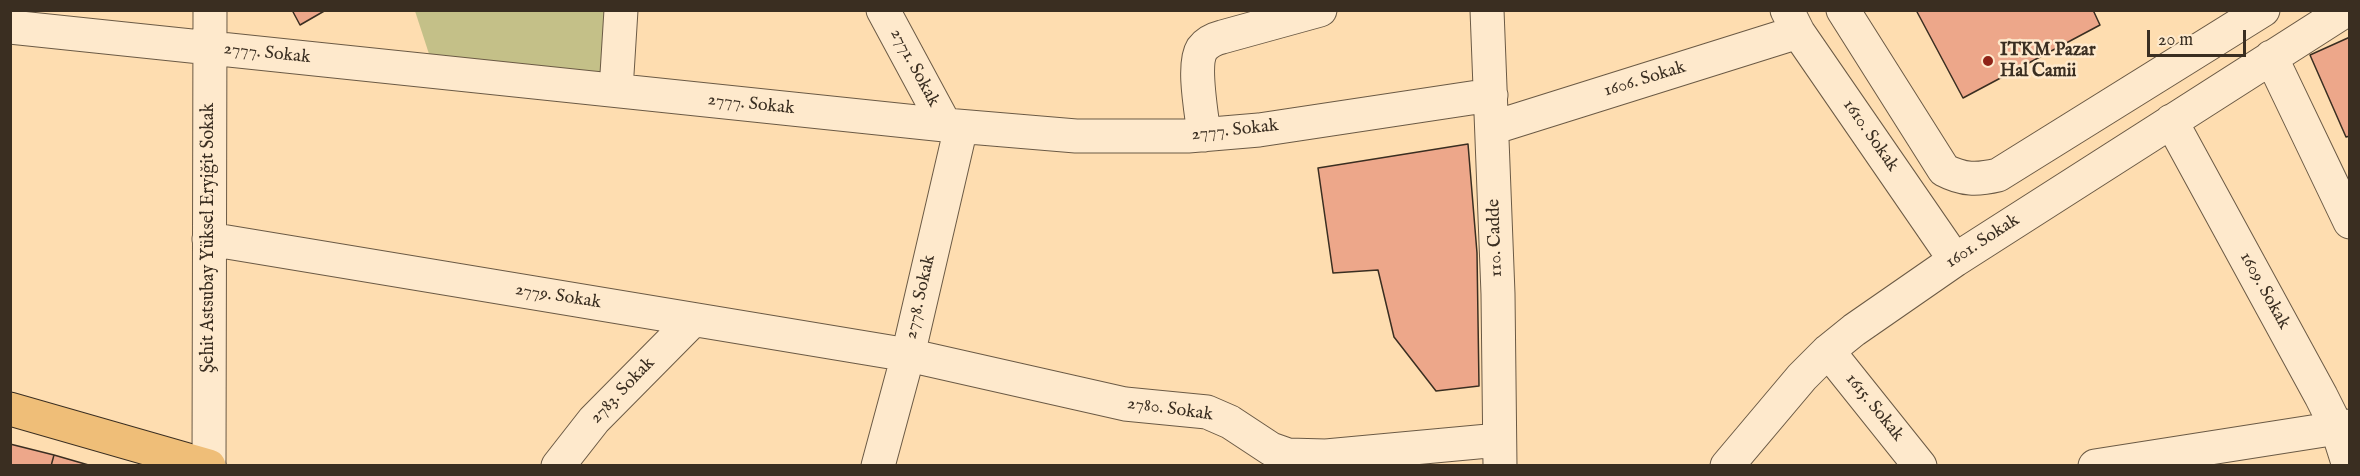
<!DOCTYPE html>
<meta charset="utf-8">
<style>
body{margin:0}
#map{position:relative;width:2360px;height:476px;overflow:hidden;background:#feddb0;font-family:"IM FELL English",serif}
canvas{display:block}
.frame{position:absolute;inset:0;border:12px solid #3a2e21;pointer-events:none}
.scale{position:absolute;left:2147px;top:30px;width:99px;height:27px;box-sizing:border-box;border:3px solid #3a2e21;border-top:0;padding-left:8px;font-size:18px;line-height:21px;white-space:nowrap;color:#3a2e21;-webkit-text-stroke:4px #fee9cc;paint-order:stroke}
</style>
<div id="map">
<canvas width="2360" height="476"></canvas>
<div class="frame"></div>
<div class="scale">20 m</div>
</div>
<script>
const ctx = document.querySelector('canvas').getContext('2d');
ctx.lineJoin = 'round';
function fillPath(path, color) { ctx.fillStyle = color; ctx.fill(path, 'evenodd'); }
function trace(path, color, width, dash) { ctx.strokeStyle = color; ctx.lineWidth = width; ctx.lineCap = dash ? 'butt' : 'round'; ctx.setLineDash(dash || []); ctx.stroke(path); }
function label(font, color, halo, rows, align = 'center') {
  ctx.font = font + ' "IM FELL English",serif'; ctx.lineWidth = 5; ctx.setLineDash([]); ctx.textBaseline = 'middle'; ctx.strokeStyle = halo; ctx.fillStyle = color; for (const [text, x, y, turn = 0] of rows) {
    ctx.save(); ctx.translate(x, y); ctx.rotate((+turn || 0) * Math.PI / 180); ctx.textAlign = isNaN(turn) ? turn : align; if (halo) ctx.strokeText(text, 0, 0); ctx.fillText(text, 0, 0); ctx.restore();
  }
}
const green = new Path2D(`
 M 415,11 L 607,11 L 602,74 L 430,57 Z`);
const building = new Path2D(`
 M 292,10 L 326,10 L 300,25 Z
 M 1916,10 L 2093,10 L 2100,25 L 1963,98 Z
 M 2350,37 L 2350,136 L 2346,137 L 2310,55 Z
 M 1468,144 L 1477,253 L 1479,386 L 1436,391 L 1394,337 L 1378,270 L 1333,273 L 1318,168 Z
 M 10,444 L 54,455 L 51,466 L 10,466 Z
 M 54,455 L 92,466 L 51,466 Z`);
const minor = new Path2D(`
 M 883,10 L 945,125
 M 1487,10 L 1498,294 L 1500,466
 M 1787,10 L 1798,32 L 1955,260
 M 1843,10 L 1944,170 C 1963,180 1977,180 1998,175 L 2263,10
 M 10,27 L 945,125 L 1076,136 L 1188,136 L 1259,130 L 1491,95
 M 2271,57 L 2350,222
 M 616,90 L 621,10
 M 2171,121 L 2321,396 L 2337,428 L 2349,466
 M 1492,128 L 1798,32
 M 1204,135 C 1202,115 1192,65 1202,49 C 1207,42 1214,39 1222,37 L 1320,10
 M 209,239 L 908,355 L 1125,404 L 1207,412 L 1230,422 L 1271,449 L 1288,455 L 1326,456 L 1499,440
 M 1828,351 L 1920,466
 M 209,466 L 210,10
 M 558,466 L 594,420 L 693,320
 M 878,466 L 908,355 L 961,127
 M 1727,466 L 1802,377 L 1828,351 L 1854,330 L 1955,260 L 2346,10
 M 2095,466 L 2350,426`);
const major = new Path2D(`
 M 10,409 L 209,466`);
const markers = [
 [1988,61,6,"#8f2418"]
];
const poiNames = [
 ["ITKM Pazar",2000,51],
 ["Hal Camii",2000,72]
];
const streetNames = [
 ["2777. Sokak",267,54,6],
 ["2771. Sokak",914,68,62],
 ["1606. Sokak",1645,80,-17],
 ["2777. Sokak",751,105,6],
 ["2777. Sokak",1235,131,-6],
 ["1610. Sokak",1870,136,55],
 ["Şehit Astsubay Yüksel Eryiğit Sokak",209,238,-90],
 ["110. Cadde",1496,238,-92],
 ["1601. Sokak",1983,242,-33],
 ["1609. Sokak",2264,291,61],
 ["2779. Sokak",558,297,9],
 ["2778. Sokak",921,297,-77],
 ["2783. Sokak",623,391,-46],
 ["1615. Sokak",1874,408,51],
 ["2780. Sokak",1170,410,8]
];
fillPath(green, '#c4c088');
fillPath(building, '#eda78a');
trace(building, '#3a2e21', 1.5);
trace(minor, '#6b5a45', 35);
trace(major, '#3a2e21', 35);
trace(minor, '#fee9cc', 33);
trace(major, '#efbe78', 33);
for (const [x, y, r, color] of markers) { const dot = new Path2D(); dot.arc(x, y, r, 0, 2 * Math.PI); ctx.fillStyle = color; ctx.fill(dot); trace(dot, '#fee9cc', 2); }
label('bold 18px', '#3a2e21', '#fee9cc', poiNames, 'left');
label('18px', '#3a2e21', '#fee9cc', streetNames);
</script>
